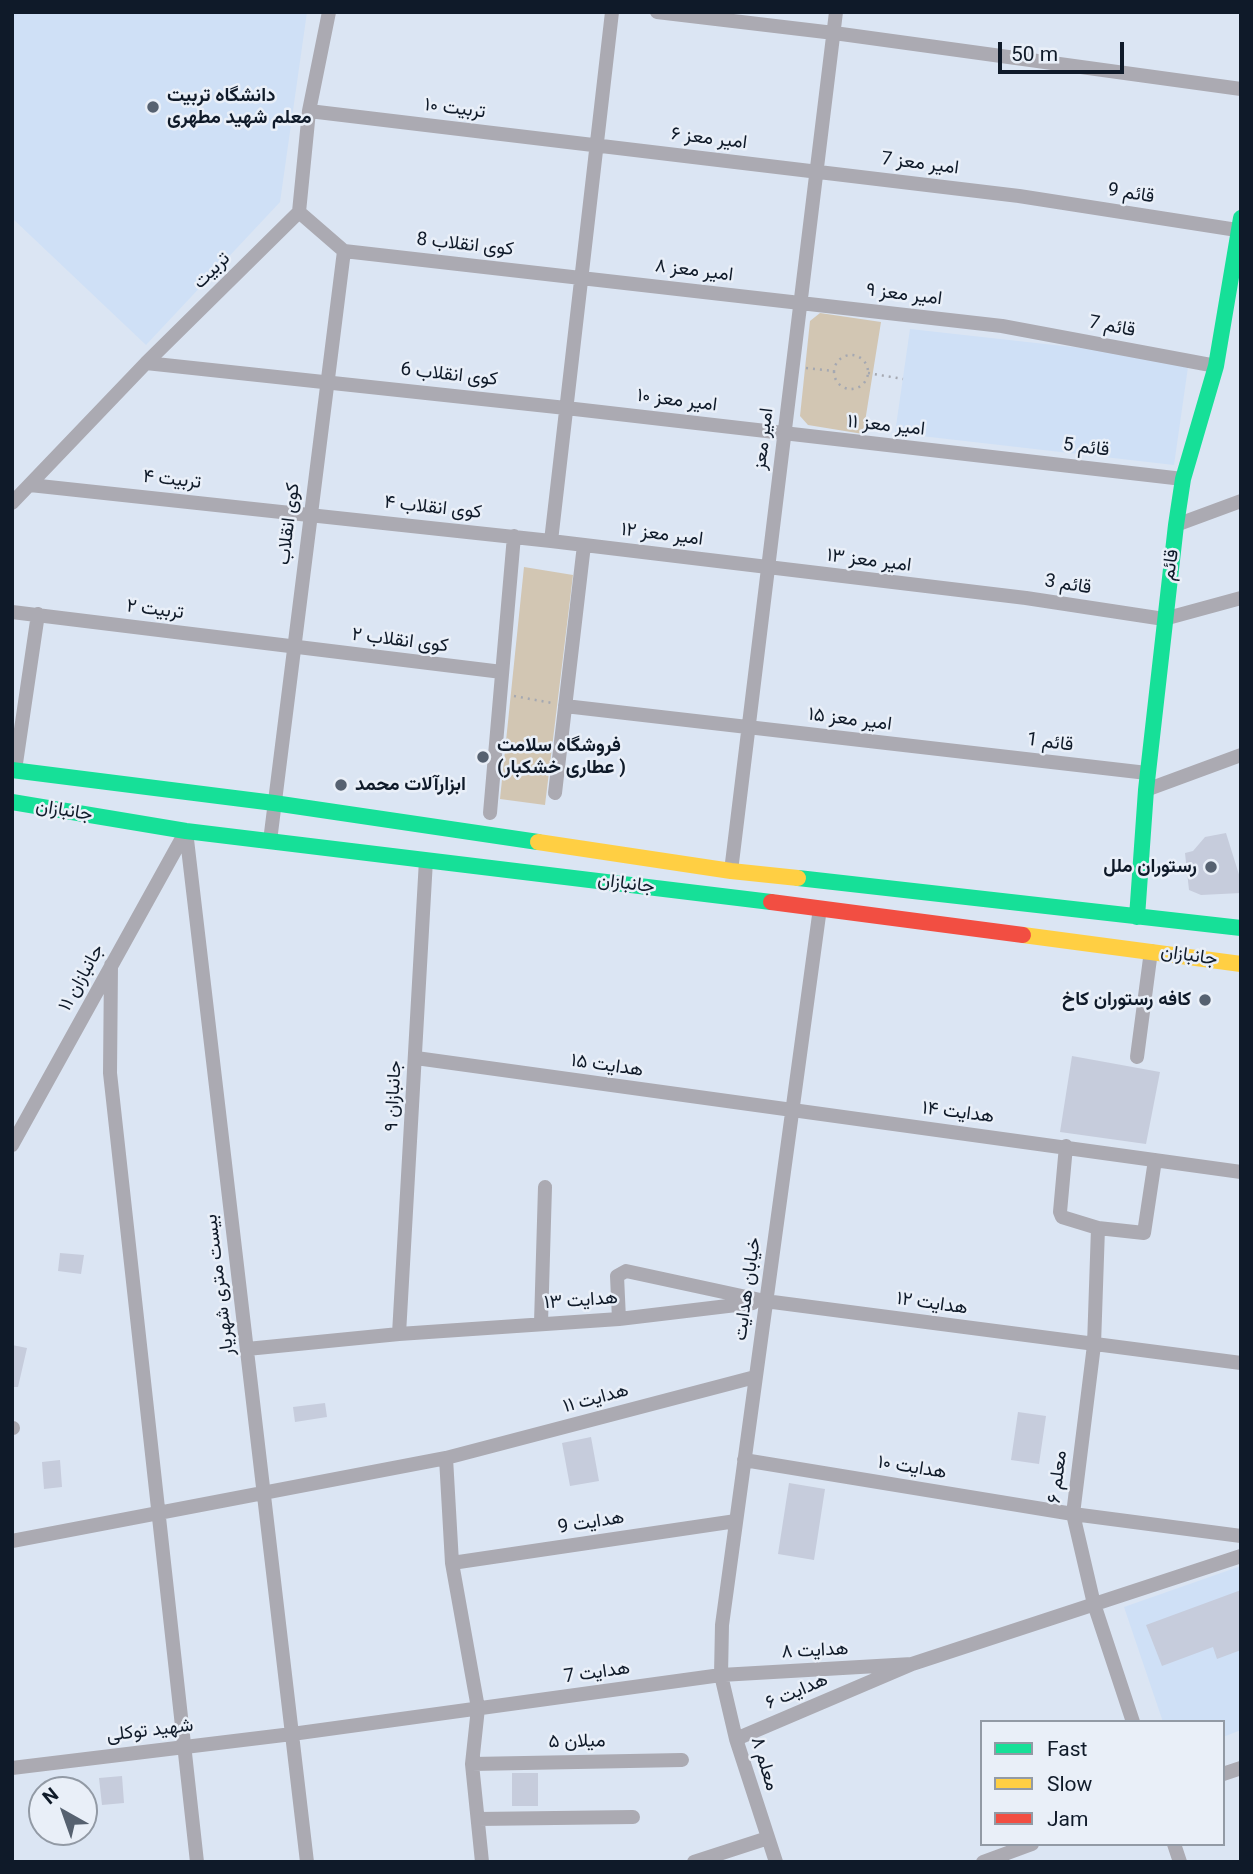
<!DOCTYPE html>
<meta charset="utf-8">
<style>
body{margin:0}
#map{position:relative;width:1253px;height:1874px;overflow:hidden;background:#dbe5f3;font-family:Roboto,sans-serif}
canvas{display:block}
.frame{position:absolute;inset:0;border:14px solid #0f1a29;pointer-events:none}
.legend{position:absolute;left:980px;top:1720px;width:245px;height:126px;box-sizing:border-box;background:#e9eff8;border:2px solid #929aa5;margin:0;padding:9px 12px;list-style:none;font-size:21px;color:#0f1a29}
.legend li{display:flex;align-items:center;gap:14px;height:35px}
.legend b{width:35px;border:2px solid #929aa5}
.north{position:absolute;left:28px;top:1776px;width:70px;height:70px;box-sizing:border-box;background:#e9eff8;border:2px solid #929aa5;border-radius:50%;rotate:320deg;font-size:19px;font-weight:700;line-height:28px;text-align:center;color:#0f1a29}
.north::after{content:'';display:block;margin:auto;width:24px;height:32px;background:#566170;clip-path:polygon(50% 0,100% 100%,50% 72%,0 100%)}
.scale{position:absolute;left:998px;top:42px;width:126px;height:32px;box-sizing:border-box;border:4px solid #0f1a29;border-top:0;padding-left:9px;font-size:21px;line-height:24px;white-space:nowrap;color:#0f1a29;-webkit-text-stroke:5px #e9eff8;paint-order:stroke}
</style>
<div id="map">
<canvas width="1253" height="1874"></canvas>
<div class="frame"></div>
<ul class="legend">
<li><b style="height:9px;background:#16e098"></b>Fast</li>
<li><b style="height:9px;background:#ffcf43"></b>Slow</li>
<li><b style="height:9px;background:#f24e42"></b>Jam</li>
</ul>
<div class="north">N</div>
<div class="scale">50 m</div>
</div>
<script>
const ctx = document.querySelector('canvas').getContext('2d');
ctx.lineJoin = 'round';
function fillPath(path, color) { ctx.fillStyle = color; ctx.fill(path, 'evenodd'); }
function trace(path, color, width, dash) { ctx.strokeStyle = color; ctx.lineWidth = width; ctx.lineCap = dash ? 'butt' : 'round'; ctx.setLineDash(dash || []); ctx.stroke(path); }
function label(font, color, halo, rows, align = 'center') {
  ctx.font = font + ' Roboto,Vazirmatn,sans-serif'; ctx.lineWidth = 5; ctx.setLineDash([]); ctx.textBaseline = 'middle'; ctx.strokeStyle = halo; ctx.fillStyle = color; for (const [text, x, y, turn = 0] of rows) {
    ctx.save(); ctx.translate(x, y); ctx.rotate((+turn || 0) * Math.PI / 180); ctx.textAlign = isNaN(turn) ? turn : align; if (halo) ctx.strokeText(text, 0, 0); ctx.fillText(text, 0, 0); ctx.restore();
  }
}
const built = new Path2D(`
 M 12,12 L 307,12 L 280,202 L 146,345 L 12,218 Z
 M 910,329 L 1189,360 L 1174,465 L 895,433 Z
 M 1241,1566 L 1241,1730 L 1223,1737 L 1223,1722 L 1163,1722 L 1124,1607 Z`);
const green = new Path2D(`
 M 820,313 L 881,322 L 863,434 L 808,425 L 800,416 L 810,321 Z
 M 524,567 L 573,575 L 545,805 L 500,799 Z`);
const building = new Path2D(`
 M 1226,833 L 1241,881 L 1241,893 L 1201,895 L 1189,890 L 1185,853 L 1193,851 L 1205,837 Z
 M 1072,1056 L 1160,1072 L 1146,1144 L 1060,1132 Z
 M 60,1253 L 84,1255 L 81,1274 L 58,1271 Z
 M 12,1345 L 27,1348 L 18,1387 L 12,1387 Z
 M 325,1403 L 327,1417 L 295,1422 L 293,1407 Z
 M 1018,1412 L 1046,1416 L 1039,1464 L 1011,1460 Z
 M 591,1437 L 599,1481 L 570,1486 L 562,1443 Z
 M 60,1460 L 62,1487 L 44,1489 L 42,1462 Z
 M 789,1483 L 825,1489 L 814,1560 L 778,1554 Z
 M 1241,1590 L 1241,1650 L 1217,1659 L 1213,1647 L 1162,1666 L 1146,1625 Z
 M 512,1773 L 538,1773 L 538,1806 L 512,1806 Z
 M 122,1776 L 124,1803 L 102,1805 L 99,1778 Z`);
const path = new Path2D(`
 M834 372a17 17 0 1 1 34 0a17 17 0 1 1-34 0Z
 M 806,368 L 834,371
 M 868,373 L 903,379
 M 514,696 L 552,703`);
const street = new Path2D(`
 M 657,12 L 834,33 L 1241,89
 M 309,111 L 1019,196 L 1237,230
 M 299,212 L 344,251
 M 344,251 L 1002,326 L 1216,366
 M 146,363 L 566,408 L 1183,479
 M 30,485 L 551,541 L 1026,598 L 1164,619 L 1241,598
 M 12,503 L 146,363 L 299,212 L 309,111 L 329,12
 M 1176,525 L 1241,501
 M 551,541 L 612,12
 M 12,612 L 502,672
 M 565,706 L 1147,773
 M 15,770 L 38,614
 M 1146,790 L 1241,755
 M 555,793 L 584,545
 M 490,813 L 514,536
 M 186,831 L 307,1862
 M 270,841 L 344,251
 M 731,871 L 836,12
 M 111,965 L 110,1073 L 197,1862
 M 1137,1057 L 1151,951
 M 416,1058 L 1241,1172
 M 12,1145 L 186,831
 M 1066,1146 L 1060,1212 L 1062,1217 L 1098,1228 L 1144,1233 L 1155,1160
 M 1098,1228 L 1094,1345 L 1073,1514 L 1094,1604 L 1133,1722
 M 619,1319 L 617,1276 L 626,1271 L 765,1301 L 1241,1363
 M 541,1323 L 545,1187
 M 399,1334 L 426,860
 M 247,1349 L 399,1334 L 619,1319 L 753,1303
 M 12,1428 L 13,1428
 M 446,1458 L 452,1563 L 478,1708 L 472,1764 L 482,1862
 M 744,1460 L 1073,1514 L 1241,1536
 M 12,1541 L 446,1458 L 755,1377
 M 452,1563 L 736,1521
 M 736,1739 L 912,1664 L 1241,1556
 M 472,1764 L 682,1760
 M 12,1768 L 292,1734 L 721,1675 L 912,1664
 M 1223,1774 L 1241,1768
 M 478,1819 L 633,1817
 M 1174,1844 L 1180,1862
 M 694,1862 L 768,1838
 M 776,1862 L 736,1739 L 721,1675 L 722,1625 L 820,908
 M 983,1862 L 1032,1844`);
const fast = new Path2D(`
 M 12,770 L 274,803 L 538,842
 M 12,802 L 186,831 L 771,902
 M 798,878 L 1241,928
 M 1137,917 L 1146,790 L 1176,525 L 1183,479 L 1216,366 L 1241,218`);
const slow = new Path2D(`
 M 538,842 L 731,871 L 798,878
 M 1023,935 L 1241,964`);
const jam = new Path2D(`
 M 771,902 L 1023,935`);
const markers = [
 [153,107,7,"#566170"],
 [483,757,7,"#566170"],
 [341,785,7,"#566170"],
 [1211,867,7,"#566170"],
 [1205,1000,7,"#566170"]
];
const poiNames = [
 ["دانشگاه تربیت",167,96],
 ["معلم شهید مطهری",167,118],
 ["فروشگاه سلامت",497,746],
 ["(عطاری خشکبار )",497,768],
 ["ابزارآلات محمد",355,785],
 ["رستوران ملل",1197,867,"right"],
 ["کافه رستوران کاخ",1191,1000,"right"]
];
const streetNames = [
 ["تربیت ۱۰",455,109,7],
 ["امیر معز ۶",709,139,7],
 ["امیر معز 7",920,164,7],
 ["قائم 9",1131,194,9],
 ["کوی انقلاب 8",465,245,6],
 ["تربیت",212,271,-45],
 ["امیر معز ۸",694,271,7],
 ["امیر معز ۹",904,295,7],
 ["قائم 7",1112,327,11],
 ["کوی انقلاب 6",449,375,6],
 ["امیر معز ۱۰",677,401,7],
 ["امیر معز ۱۱",886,426,6],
 ["امیر معز",764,439,-83],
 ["قائم 5",1086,448,7],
 ["تربیت ۴",172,480,6],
 ["کوی انقلاب ۴",433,508,6],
 ["کوی انقلاب",289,524,-83],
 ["امیر معز ۱۲",662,535,7],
 ["امیر معز ۱۳",869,561,7],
 ["قائم",1171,565,-82],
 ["قائم 3",1068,585,9],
 ["تربیت ۲",155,610,7],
 ["کوی انقلاب ۲",400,641,7],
 ["امیر معز ۱۵",850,720,7],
 ["قائم 1",1050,743,7],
 ["جانبازان",64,811,9],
 ["جانبازان",626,884,7],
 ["جانبازان",1189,956,8],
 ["جانبازان ۱۱",82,978,-61],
 ["هدایت ۱۵",607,1066,8],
 ["جانبازان ۹",394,1096,-87],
 ["هدایت ۱۴",958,1113,7],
 ["بیست متری شهریار",220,1285,-97],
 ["خیابان هدایت",748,1289,-82],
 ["هدایت ۱۳",581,1301,-4],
 ["هدایت ۱۲",932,1304,8],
 ["هدایت ۱۱",596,1399,-15],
 ["هدایت ۱۰",912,1468,9],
 ["معلم ۶",1058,1477,-83],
 ["هدایت 9",591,1523,-9],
 ["هدایت ۸",815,1651,-3],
 ["هدایت 7",597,1673,-8],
 ["هدایت ۶",797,1692,-23],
 ["شهید توکلی",150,1731,-7],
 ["میلان ۵",577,1742,-1],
 ["معلم ۸",764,1764,73]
];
fillPath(built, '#cfe0f6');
fillPath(green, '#d2c6b3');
fillPath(building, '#c6ccdc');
trace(path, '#a5a8b1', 2.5, [2, 5]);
trace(street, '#abaab2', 14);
trace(fast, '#16e098', 16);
trace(slow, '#ffcf43', 16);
trace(jam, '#f24e42', 16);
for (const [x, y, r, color] of markers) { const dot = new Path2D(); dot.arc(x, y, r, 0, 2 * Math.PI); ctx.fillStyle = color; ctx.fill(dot); trace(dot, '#e9eff8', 2.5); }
label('bold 19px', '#0f1a29', '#e9eff8', poiNames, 'left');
label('19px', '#0f1a29', '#e9eff8', streetNames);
</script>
